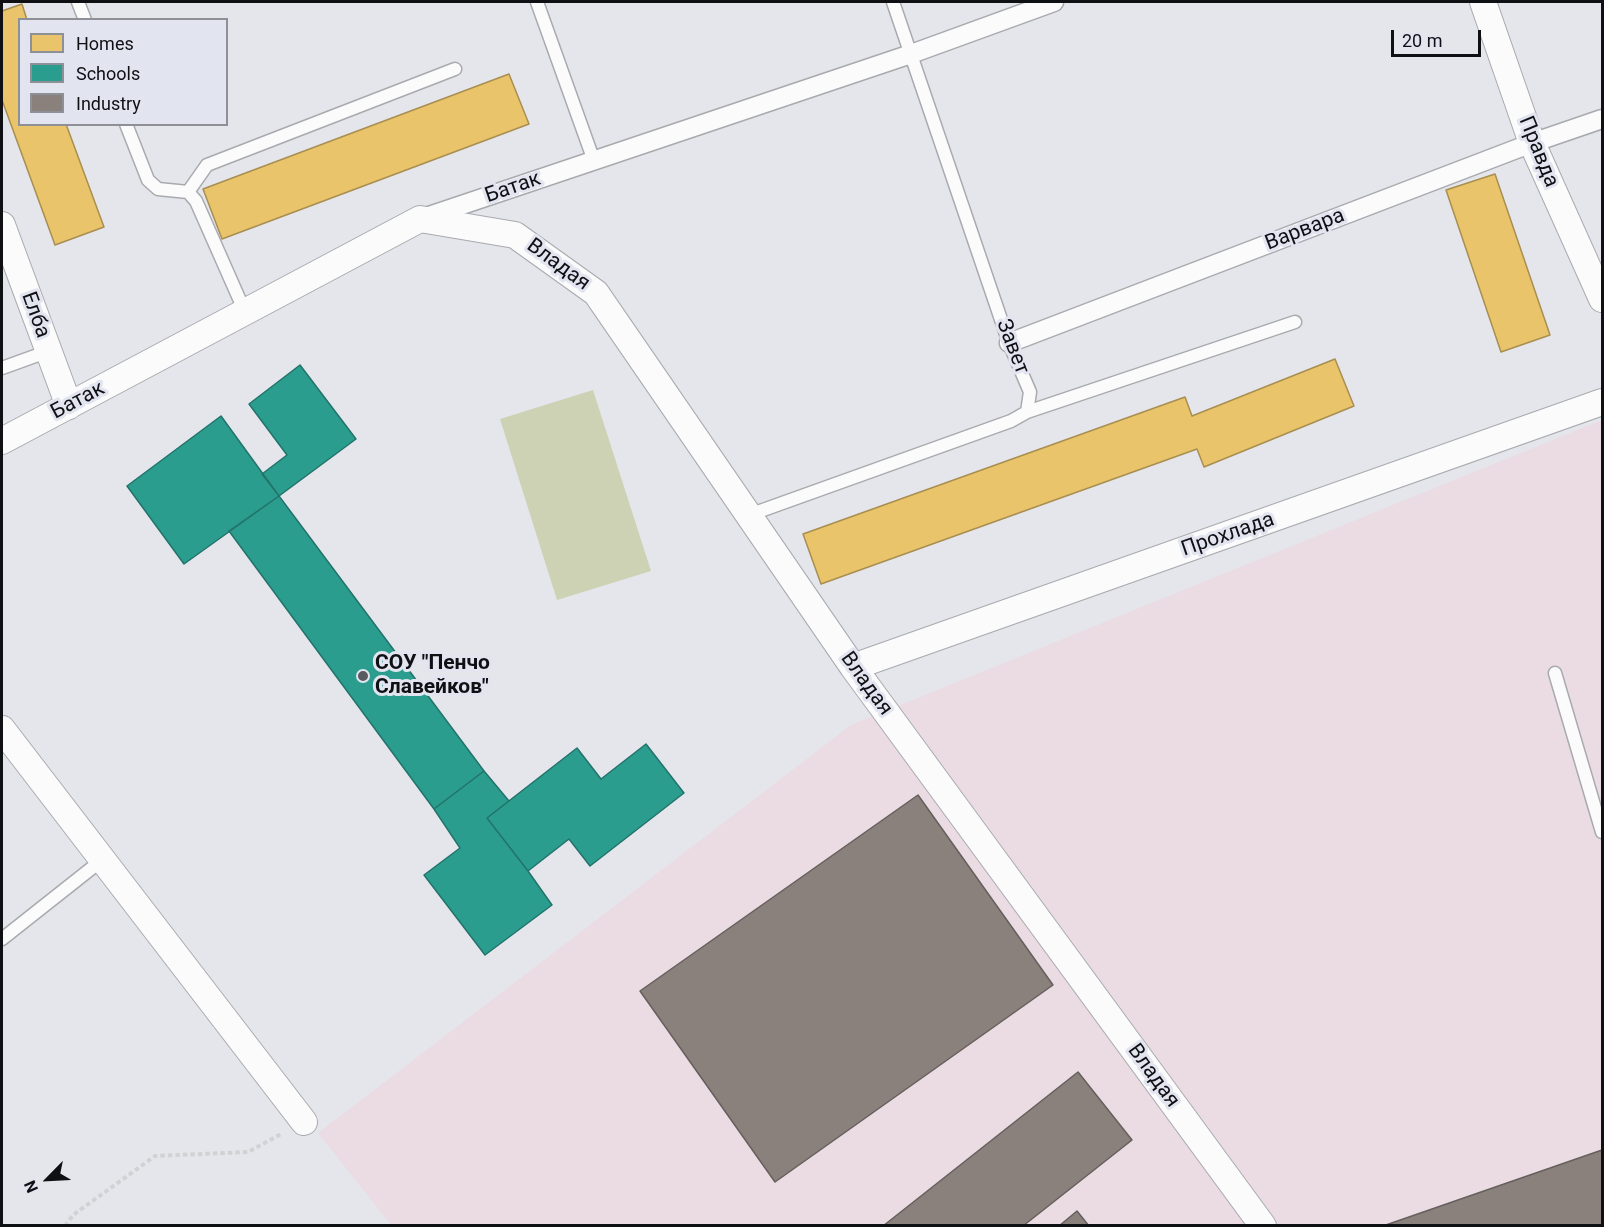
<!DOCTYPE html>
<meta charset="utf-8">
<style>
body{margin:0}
#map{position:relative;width:1604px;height:1227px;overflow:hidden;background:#e5e6ec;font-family:Roboto,sans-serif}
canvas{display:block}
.frame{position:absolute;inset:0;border:3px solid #0f1014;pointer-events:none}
.legend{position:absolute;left:18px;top:18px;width:210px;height:108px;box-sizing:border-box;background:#e2e5ef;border:2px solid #8e9097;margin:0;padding:8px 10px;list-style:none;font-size:18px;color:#0f1014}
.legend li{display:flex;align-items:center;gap:12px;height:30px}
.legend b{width:30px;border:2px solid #8e9097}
.north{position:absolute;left:18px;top:1149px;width:60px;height:60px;-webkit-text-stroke:4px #e2e5ef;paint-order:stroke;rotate:246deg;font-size:16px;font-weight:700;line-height:24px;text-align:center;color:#0f1014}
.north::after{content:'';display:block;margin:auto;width:21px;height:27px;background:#0f1014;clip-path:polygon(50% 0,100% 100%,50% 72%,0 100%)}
.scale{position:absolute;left:1391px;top:30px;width:90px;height:27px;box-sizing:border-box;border:3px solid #0f1014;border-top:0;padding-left:8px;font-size:18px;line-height:21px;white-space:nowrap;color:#0f1014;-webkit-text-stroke:4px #e2e5ef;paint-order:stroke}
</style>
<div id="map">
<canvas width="1604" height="1227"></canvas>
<div class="frame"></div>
<ul class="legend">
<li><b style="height:16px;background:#e9c46a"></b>Homes</li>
<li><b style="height:16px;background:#2a9d8f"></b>Schools</li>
<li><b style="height:16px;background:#8a817c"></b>Industry</li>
</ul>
<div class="north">N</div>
<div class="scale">20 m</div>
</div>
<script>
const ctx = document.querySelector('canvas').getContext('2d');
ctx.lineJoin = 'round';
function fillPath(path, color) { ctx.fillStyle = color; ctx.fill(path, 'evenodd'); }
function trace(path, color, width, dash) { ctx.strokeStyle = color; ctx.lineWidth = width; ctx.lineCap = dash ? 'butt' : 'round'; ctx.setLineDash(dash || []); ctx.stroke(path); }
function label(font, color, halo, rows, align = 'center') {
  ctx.font = font + ' Roboto,sans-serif'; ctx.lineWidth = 6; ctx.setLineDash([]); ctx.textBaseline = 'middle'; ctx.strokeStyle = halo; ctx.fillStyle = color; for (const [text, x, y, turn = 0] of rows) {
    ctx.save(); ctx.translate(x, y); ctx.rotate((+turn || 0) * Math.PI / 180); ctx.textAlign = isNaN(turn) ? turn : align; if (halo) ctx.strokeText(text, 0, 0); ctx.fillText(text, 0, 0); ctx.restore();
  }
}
const industrial = new Path2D(`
 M 1602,420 L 1602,1225 L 391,1225 L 318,1133 L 851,725 Z`);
const green = new Path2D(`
 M 593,390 L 651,571 L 557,600 L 500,419 Z`);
const homes = new Path2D(`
 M 22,4 L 27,20 L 20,20 L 20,124 L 66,124 L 104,227 L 55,245 L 2,100 L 2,11 Z
 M 509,74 L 529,124 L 222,239 L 203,189 Z
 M 1495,174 L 1550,335 L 1501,352 L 1446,190 Z
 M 1335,359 L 1354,406 L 1204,467 L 1197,449 L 821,584 L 803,534 L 1185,397 L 1192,416 Z`);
const schools = new Path2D(`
 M 300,365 L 356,439 L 279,496 L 262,474 L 287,455 L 249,404 Z
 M 221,416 L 279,496 L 184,564 L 127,486 Z
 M 279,496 L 484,771 L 434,809 L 229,531 Z
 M 646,744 L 684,793 L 590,866 L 569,839 L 528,871 L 487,818 L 577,748 L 601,779 Z
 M 484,771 L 509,801 L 487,818 L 528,871 L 552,905 L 485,955 L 424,875 L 460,848 L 434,809 Z`);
const industry = new Path2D(`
 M 918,795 L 1053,985 L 775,1182 L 640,991 Z
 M 1078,1072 L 1132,1140 L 1023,1226 L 883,1226 Z
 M 1602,1150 L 1602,1226 L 1383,1226 Z
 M 1077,1211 L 1089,1226 L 1059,1226 Z`);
const path = new Path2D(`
 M 65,1226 L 73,1215 L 155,1156 L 248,1152 L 281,1134`);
const service = new Path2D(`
 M 78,2 L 85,20
 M 537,2 L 594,161
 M 126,124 L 148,180 L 158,189 L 188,192 L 196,201 L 245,312
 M 188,192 L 207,165 L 455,69
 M 2,368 L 49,351
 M 1027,412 L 1295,322
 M 749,515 L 1011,421 L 1027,412 L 1030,392 L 1009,343 L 893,2
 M 1555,673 L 1602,832
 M 2,939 L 102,860`);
const pedestrian = new Path2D(`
 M 423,218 L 911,54 L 1054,2
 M 1009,343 L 1532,143 L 1602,119`);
const minor = new Path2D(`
 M 1483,2 L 1532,143 L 1602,299
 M 2,225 L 69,406
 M 2,441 L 420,219 L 515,235 L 596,293 L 853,667 L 1263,1226
 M 853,667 L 1602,402
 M 2,729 L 304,1122`);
const markers = [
 [363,676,6,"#5a5b60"]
];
const streetNames = [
 ["Правда",1538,152,68],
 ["Батак",513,188,-19],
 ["Варвара",1305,230,-21],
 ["Владая",558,265,36],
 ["Елба",35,315,70],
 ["Завет",1012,347,69],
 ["Батак",78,401,-28],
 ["Прохлада",1228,535,-19],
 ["Владая",866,684,54],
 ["Владая",1153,1076,54]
];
const poiNames = [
 ["СОУ \"Пенчо",375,664],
 ["Славейков\"",375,688]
];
fillPath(industrial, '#eadce2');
fillPath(green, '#ccd2b3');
fillPath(homes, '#e9c46a');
trace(homes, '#a88e50', 1.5);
fillPath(schools, '#2a9d8f');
trace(schools, '#22736a', 1.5);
fillPath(industry, '#8a817c');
trace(industry, '#655f5d', 1.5);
trace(service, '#a8aaae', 15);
trace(pedestrian, '#a8aaae', 21);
trace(minor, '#a8aaae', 28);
trace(path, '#d2d2d4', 4, [4.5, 3]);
trace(service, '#fbfbfc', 12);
trace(pedestrian, '#fbfbfc', 18);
trace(minor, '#fbfbfc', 26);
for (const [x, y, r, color] of markers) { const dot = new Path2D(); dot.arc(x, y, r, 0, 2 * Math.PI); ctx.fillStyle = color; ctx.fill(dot); trace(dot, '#e2e5ef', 2); }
label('21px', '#0f1014', '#e2e5ef', streetNames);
label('bold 21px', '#0f1014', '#e2e5ef', poiNames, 'left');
</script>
